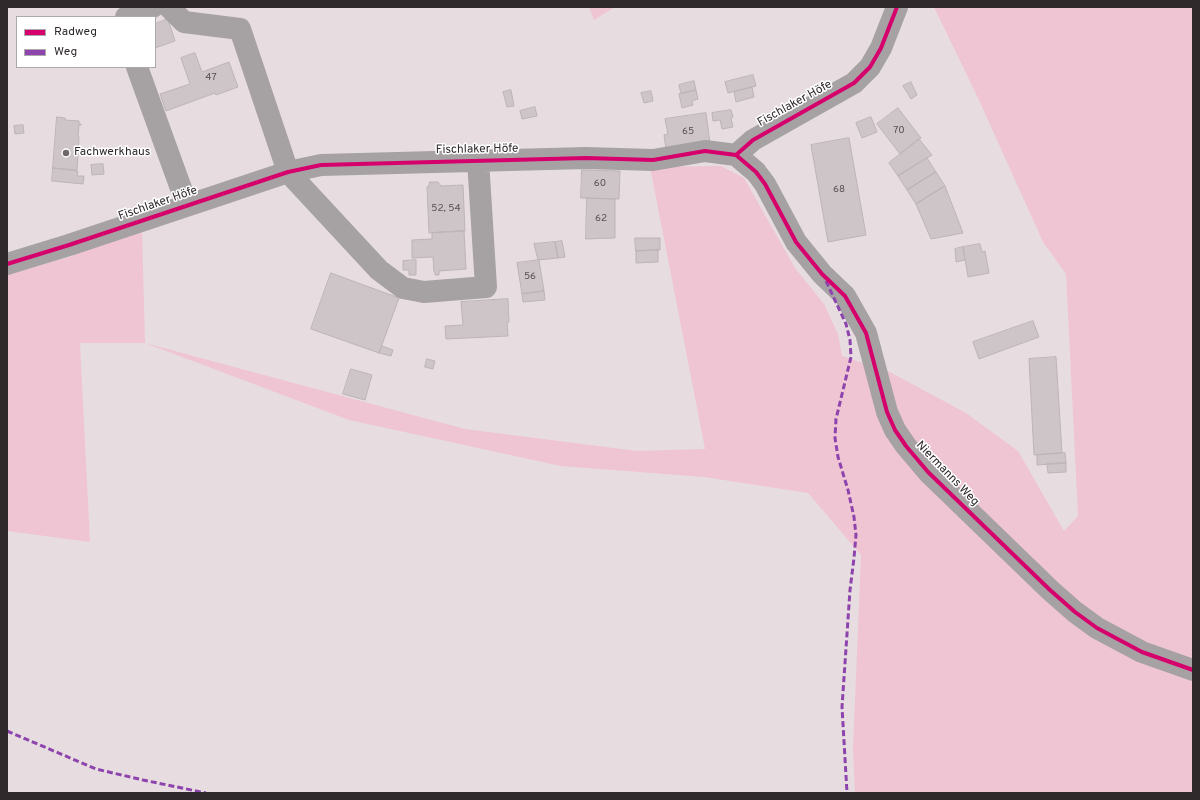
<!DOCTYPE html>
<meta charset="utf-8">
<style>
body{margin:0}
#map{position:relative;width:1200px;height:800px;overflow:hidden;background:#e7dde0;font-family:Overpass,sans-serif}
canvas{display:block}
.frame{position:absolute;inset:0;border:8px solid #2f292b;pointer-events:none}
.legend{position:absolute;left:16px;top:16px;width:140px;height:52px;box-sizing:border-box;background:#fff;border:1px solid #aca9aa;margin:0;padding:5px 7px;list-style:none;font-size:12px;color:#2f292b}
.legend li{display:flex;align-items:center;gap:8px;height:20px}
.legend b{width:20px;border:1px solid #aca9aa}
</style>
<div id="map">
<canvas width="1200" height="800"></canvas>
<div class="frame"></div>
<ul class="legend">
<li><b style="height:5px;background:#d6006c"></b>Radweg</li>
<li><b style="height:5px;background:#8e44ad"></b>Weg</li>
</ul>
</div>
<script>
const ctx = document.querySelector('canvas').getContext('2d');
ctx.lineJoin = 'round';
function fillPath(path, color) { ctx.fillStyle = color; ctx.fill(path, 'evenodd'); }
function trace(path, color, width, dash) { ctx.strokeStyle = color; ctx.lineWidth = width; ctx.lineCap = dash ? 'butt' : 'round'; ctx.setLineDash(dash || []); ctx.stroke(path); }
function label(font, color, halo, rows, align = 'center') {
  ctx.font = font + ' Overpass,sans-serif'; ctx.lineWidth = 3; ctx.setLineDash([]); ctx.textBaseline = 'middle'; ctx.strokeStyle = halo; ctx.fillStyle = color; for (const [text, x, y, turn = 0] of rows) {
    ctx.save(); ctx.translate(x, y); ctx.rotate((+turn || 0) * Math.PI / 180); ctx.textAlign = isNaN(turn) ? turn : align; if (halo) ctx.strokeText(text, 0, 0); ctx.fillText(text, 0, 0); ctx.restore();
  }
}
const green = new Path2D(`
 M 589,7 L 615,7 L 594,20 Z
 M 934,7 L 1193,7 L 1193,793 L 855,793 L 853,749 L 861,555 L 808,493 L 704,477 L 561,466 L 349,420 L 145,343 L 80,343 L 90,542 L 7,531 L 7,275 L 69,257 L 142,228 L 145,343 L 465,429 L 637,451 L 705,449 L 650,167 L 721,166 L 744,178 L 795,268 L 824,304 L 838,334 L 842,356 L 888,371 L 966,413 L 1018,451 L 1064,531 L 1078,516 L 1066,274 L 1043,242 L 978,98 Z`);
const building = new Path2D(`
 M 168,19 L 175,41 L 155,48 L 155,24 Z
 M 195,53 L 202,72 L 229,62 L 238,87 L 216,95 L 215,93 L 166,111 L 160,94 L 190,84 L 181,58 Z
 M 753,75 L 756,86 L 728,93 L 725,82 Z
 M 694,81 L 696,90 L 681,94 L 679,85 Z
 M 911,82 L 917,95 L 911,99 L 903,86 Z
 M 752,87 L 754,97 L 736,102 L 734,92 Z
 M 511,90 L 514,106 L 507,107 L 503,92 Z
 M 696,90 L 698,99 L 692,101 L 693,105 L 682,108 L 679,94 Z
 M 651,91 L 653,101 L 644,103 L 641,93 Z
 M 535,107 L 537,116 L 522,119 L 520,111 Z
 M 898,108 L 921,138 L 900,154 L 877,124 Z
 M 731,110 L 733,117 L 731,118 L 733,127 L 722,129 L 720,120 L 713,121 L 712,113 Z
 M 706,113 L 710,143 L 666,149 L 664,135 L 668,134 L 665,119 Z
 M 57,117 L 65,118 L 65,120 L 79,121 L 79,124 L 81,124 L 81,125 L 79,125 L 78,136 L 79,137 L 77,170 L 53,168 Z
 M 871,117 L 877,132 L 862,138 L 856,123 Z
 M 23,125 L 24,133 L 15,134 L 14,126 Z
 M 849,138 L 866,235 L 828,242 L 811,145 Z
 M 919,139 L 932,155 L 898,176 L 889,163 Z
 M 927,158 L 936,172 L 907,190 L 898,176 Z
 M 103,164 L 104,174 L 92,175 L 91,165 Z
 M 53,168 L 78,171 L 77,176 L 84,176 L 83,184 L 52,181 Z
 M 582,170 L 620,171 L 619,199 L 581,198 Z
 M 936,172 L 945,186 L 916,204 L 907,190 Z
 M 430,182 L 438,182 L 441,186 L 463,185 L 465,231 L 429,233 L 427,187 L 428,187 Z
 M 945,186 L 963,233 L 931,239 L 916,204 Z
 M 587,198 L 615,199 L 615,238 L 586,239 Z
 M 464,231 L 466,269 L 439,271 L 439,275 L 435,275 L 435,272 L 434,272 L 433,257 L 412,258 L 412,240 L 432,239 L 432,233 Z
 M 635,238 L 660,238 L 660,250 L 636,251 Z
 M 562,241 L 565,257 L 558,258 L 555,242 Z
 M 555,242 L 558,258 L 538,260 L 534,244 Z
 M 980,244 L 982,252 L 985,251 L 989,273 L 968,277 L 963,247 Z
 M 963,247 L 965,260 L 956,262 L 955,249 Z
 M 658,250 L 658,262 L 636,263 L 636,251 Z
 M 416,260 L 416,275 L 409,275 L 409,270 L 403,270 L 403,261 Z
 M 539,260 L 544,291 L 522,294 L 517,263 Z
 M 331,273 L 399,298 L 379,353 L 311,329 Z
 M 544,291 L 545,300 L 523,302 L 522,294 Z
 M 508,299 L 509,322 L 507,322 L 508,336 L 446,339 L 445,326 L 463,325 L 461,302 Z
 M 1033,321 L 1039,337 L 979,359 L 973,342 Z
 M 382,346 L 393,350 L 391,356 L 379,353 Z
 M 1056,357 L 1062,453 L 1034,455 L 1029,359 Z
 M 427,359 L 435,361 L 433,369 L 425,367 Z
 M 351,369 L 372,375 L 365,400 L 343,394 Z
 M 1065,453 L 1066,463 L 1037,465 L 1037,455 Z
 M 1066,463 L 1066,472 L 1048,473 L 1047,464 Z`);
const minor = new Path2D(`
 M 169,7 L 184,22 L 240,29 L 288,172 L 379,270 L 403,288 L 424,292 L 486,287 L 478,160
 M 126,17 L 153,7
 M 137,67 L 187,205
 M 736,155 L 756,172 L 765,184 L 796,242 L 822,274 L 845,296 L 866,333 L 887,412 L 895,430 L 906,446 L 928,472 L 1050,590 L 1075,612 L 1097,628 L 1142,652 L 1193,670
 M 7,264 L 69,245 L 288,172 L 321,165 L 586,158 L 653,160 L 705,151 L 736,155 L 753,140 L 854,83 L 870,67 L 881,48 L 897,7`);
const quiet = new Path2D(`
 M 826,281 L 846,324 L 850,340 L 851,357 L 836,419 L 835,438 L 838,457 L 848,490 L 854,517 L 856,535 L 854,558 L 850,590 L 842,707 L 847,793
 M 7,731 L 96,769 L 143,780 L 206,793`);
const cycleway = new Path2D(`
 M 736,155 L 756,172 L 765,184 L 796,242 L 822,274 L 845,296 L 866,333 L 887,412 L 895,430 L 906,446 L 928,472 L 1050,590 L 1075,612 L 1097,628 L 1142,652 L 1193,670
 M 7,264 L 69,245 L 288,172 L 321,165 L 586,158 L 653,160 L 705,151 L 736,155 L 753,140 L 854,83 L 870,67 L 881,48 L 897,7`);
const markers = [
 [66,153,4,"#6f686a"]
];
const numberNames = [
 ["47",211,78],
 ["70",899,131],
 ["65",688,132],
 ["60",600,184],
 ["68",839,190],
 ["52, 54",446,209],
 ["62",601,219],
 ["56",530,277]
];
const streetNames = [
 ["Fischlaker Höfe",795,104,-29],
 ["Fischlaker Höfe",477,150,-1],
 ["Fischlaker Höfe",158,204,-19],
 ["Niermanns Weg",947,474,46]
];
const poiNames = [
 ["Fachwerkhaus",74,153]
];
fillPath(green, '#efc4d3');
fillPath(building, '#cdc5c8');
trace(building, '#bcb4b6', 1);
trace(minor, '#a6a2a4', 22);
trace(quiet, '#8e44ad', 3, [6, 3]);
trace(cycleway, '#d6006c', 4);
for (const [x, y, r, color] of markers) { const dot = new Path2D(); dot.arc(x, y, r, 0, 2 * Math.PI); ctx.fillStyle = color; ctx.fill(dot); trace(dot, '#fff', 1.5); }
label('10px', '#575153', null, numberNames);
label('12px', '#2f292b', '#fff', streetNames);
label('12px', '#2f292b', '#fff', poiNames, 'left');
</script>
